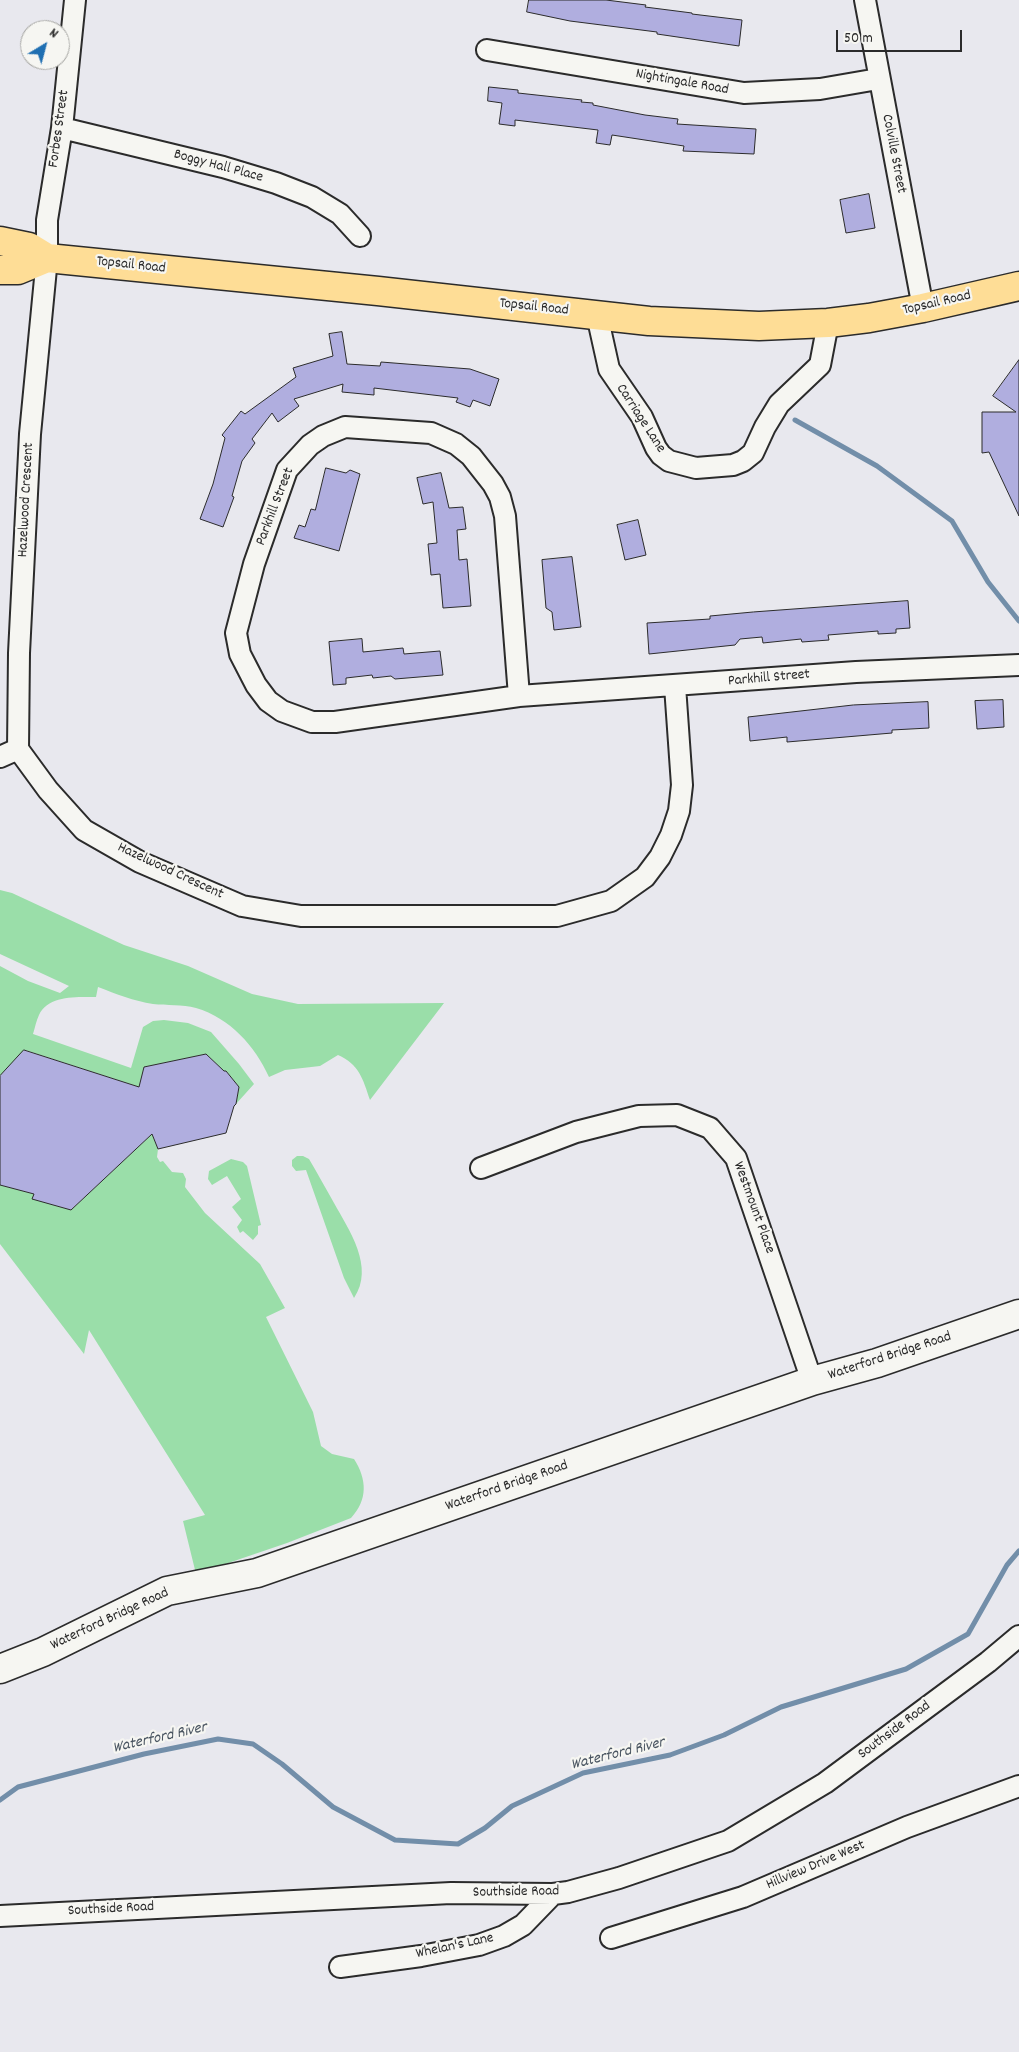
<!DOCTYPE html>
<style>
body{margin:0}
#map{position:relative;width:1019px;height:2052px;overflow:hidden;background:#e8e8ee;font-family:Dekko,sans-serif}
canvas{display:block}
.north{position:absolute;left:20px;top:20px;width:50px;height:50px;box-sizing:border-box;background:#f6f6f2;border:1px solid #a5a5a2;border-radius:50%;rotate:37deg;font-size:14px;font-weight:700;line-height:20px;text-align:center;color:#2b2b2b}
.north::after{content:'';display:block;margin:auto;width:18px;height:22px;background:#1f6fb2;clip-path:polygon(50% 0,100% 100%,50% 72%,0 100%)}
.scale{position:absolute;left:836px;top:30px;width:126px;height:22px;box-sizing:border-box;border:2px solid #2b2b2b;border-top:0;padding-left:6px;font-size:15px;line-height:18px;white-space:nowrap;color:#2b2b2b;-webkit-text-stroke:4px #f6f6f2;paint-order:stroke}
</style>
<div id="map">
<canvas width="1019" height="2052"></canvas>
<div class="north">N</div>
<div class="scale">50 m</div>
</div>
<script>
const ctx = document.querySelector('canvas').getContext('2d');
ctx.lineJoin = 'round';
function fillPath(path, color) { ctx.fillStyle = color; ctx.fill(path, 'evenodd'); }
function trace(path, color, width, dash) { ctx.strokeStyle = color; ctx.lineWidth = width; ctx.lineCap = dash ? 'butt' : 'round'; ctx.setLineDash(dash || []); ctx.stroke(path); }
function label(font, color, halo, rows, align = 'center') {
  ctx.font = font + ' Dekko,sans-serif'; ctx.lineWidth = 4.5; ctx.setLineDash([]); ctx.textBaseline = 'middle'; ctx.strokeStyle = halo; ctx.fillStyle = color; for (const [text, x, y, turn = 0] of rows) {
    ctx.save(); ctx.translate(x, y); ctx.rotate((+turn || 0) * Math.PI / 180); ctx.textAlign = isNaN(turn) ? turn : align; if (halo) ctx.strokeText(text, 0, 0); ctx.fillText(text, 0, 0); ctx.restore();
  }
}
const green = new Path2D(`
 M 0,890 L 12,893 L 124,945 L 188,966 L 252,994 L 298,1004 L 444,1003 L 370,1100 C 363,1079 359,1064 338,1055 L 320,1066 L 285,1070 L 269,1077 C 255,1046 230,1018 196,1008 C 182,1004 167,1006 153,1004 C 134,1001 116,994 98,987 L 96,997 C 77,997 48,995 39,1015 C 36,1021 35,1028 33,1034 L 131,1068 L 143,1027 L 153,1021 L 164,1020 L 188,1023 L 211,1032 L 239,1064 L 254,1084 L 236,1104 L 239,1087 L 226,1071 L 224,1071 L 206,1054 L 144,1067 L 139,1087 L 25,1050 L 0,1076 L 0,966 L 28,981 L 60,993 L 69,986 L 0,954 Z
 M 152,1134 L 158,1149 L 157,1157 L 160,1162 L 163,1161 L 172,1172 L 183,1173 L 186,1179 L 185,1187 L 205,1213 L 260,1264 L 285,1308 L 266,1317 L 313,1412 L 321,1446 L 332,1454 L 354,1459 C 367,1479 368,1500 351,1518 L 287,1543 L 196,1574 L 183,1521 L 205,1515 L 89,1330 L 84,1354 L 0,1244 L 0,1185 L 34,1194 L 33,1199 L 71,1210 Z
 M 297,1156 L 303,1156 L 309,1159 C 318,1174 326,1189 334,1203 C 349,1230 375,1267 354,1298 L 344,1278 L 306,1170 L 296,1171 L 292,1166 L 292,1160 Z
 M 231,1159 L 243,1162 L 247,1166 L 261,1225 L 258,1226 L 258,1234 L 253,1240 L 243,1231 L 240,1233 L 237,1227 L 242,1220 L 232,1207 L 241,1199 L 227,1176 L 212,1185 L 208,1179 L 209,1171 Z`);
const stream = new Path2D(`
 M 795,420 L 877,466 L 952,521 L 988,582 L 1019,621
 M 0,1800 L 18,1787 L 144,1754 L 218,1739 L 253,1744 L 282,1764 L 333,1807 L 395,1840 L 458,1844 L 485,1828 L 512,1806 L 583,1773 L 670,1755 L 724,1735 L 781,1707 L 906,1669 L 968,1634 L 1007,1565 L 1019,1551`);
const building = new Path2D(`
 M 529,0 L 606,0 L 646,5 L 645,7 L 692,13 L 692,14 L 742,20 L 739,46 L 657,34 L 657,32 L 570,21 L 527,12 Z
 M 489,87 L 518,90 L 518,93 L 582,100 L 581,102 L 593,103 L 593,105 L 645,115 L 678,119 L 677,124 L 756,129 L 754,154 L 683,151 L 684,146 L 612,135 L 610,145 L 596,143 L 598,130 L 515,120 L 515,126 L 499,124 L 502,103 L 488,101 Z
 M 869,194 L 875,228 L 846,233 L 840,200 Z
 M 342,332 L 347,364 L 380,366 L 381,362 L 470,369 L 499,379 L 490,406 L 473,400 L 470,407 L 456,402 L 458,398 L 374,388 L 374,395 L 342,392 L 343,384 L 294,399 L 299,406 L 278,422 L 272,413 L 252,439 L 255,443 L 242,461 L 232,496 L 234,497 L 223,527 L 200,519 L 213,484 L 225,438 L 222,435 L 241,411 L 245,414 L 296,377 L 293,368 L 333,356 L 329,334 Z
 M 1019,360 L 1019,516 L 989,452 L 982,453 L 982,412 L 1016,412 L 993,396 Z
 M 326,468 L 346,473 L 350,470 L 360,474 L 339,551 L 294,538 L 299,525 L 305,527 L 311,509 L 315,510 Z
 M 441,473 L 449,508 L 463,507 L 466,529 L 457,530 L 459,560 L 467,559 L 471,606 L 443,608 L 440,574 L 431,575 L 428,544 L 437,543 L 433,502 L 423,504 L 417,478 Z
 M 638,520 L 646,555 L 625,560 L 617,525 Z
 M 572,557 L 581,627 L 554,630 L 552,612 L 546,608 L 542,560 Z
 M 908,601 L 910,628 L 896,629 L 896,633 L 878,634 L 878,631 L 828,635 L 829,640 L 802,642 L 801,639 L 763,643 L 762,637 L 740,639 L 735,645 L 649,654 L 647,623 L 710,619 L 710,616 L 753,612 Z
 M 362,639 L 363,652 L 403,648 L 404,654 L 440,651 L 443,675 L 395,679 L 391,676 L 373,678 L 372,675 L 346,678 L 346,684 L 333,685 L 329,642 Z
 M 1003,700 L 1004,727 L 977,729 L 975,701 Z
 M 928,702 L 929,728 L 892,730 L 892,733 L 787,742 L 787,737 L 750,741 L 748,717 L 853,705 Z
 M 24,1050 L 139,1087 L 144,1067 L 206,1054 L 224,1071 L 226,1071 L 239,1087 L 236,1104 L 234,1106 L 226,1133 L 158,1149 L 152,1134 L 71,1210 L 32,1199 L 34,1194 L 0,1185 L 0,1076 Z`);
const minor = new Path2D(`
 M 75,0 L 62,128 L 47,220 L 47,258 L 30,434 L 19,653 L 18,749 L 48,790 L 84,830 L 140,862 L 242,906 L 301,916 L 557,916 L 611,901 L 645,877 L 660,857 L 671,835 L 679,811 L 682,785 L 675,686
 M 865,0 L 923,308
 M 487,50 L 744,93 L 820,89 L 878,79
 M 62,128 L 223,167 L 276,183 L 312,197 L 340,214 L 360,236
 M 597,315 L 609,369 L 642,417 L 656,448 L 661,455 L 669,461 L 696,468 L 733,465 L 743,461 L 753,453 L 765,427 L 779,404 L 820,365 L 828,323
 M 519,696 L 505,516 L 500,497 L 493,484 L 471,456 L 456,444 L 431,433 L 345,427 L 323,436 L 310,445 L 287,470 L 254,564 L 236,633 L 240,654 L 256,685 L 268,701 L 282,711 L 312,722 L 335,722 L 519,696 L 856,672 L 1019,665
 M 0,757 L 18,749
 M 481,1168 L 576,1132 L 639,1116 L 677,1115 L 710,1128 L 736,1158 L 812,1381
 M 0,1916 L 451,1893 L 553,1894 L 568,1892 L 619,1878 L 728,1841 L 825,1783 L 988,1662 L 1019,1636
 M 611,1938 L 743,1897 L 907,1827 L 1019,1786
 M 340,1967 L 421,1956 L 479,1945 L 504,1936 L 523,1925 L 553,1894`);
const secondary = new Path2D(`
 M 0,1669 L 43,1652 L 167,1591 L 257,1573 L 812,1381 L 877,1363 L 1019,1314`);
const primary = new Path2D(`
 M 0,241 L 29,247 L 47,258 L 378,291 L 649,321 L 759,326 L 828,323 L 869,318 L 923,308 L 1019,286
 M 0,270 L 18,270 L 47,258`);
const streetNames = [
 ["Nightingale Road",682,83,10],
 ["Forbes Street",60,129,-82],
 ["Colville Street",893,154,79],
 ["Boggy Hall Place",218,167,15],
 ["Topsail Road",131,266,6],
 ["Topsail Road",937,304,-13],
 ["Topsail Road",534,308,6],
 ["Carriage Lane",640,419,57],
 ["Hazelwood Crescent",27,500,-87],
 ["Parkhill Street",276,507,-69],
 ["Parkhill Street",769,679,-5],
 ["Hazelwood Crescent",170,872,25],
 ["Westmount Place",753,1208,70],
 ["Waterford Bridge Road",890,1357,-18],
 ["Waterford Bridge Road",507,1487,-19],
 ["Waterford Bridge Road",110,1620,-25],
 ["Southside Road",895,1731,-37],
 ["Hillview Drive West",816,1866,-23],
 ["Southside Road",516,1893,-1],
 ["Southside Road",111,1910,-3],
 ["Whelan's Lane",455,1947,-12]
];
const waterNames = [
 ["Waterford River",160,1739,-13],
 ["Waterford River",618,1755,-14]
];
fillPath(green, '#9adea9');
trace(stream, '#728ea9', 5);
fillPath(building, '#b0aedf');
trace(building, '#2b2b2b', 1);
trace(minor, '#2b2b2b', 24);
trace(secondary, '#2b2b2b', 31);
trace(primary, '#2b2b2b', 31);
trace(minor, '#f6f6f2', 20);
trace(secondary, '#f6f6f2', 28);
trace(primary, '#fedd96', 28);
label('15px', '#2b2b2b', '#f6f6f2', streetNames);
label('italic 16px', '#495460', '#f6f6f2', waterNames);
</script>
